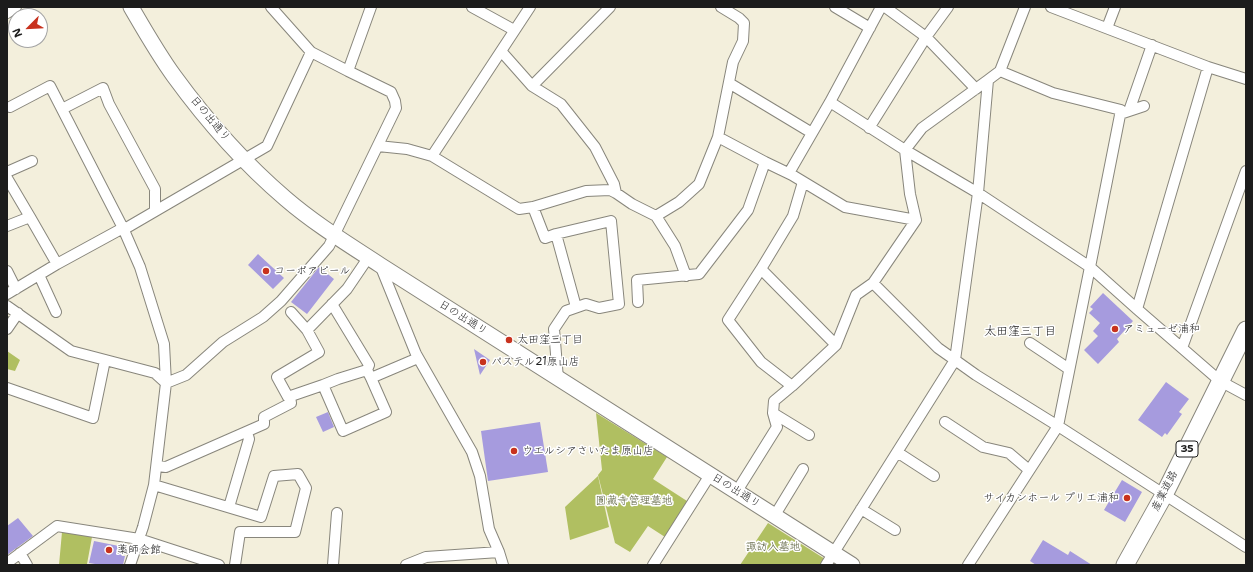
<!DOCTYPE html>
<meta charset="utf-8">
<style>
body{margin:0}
#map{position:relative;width:1253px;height:572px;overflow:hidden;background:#f3efdc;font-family:"Shantell Sans",sans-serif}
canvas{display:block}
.frame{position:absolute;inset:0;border:8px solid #1c1c1c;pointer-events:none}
.north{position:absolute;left:8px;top:8px;width:40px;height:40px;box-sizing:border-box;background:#fff;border:1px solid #a4a4a4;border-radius:50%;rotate:246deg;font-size:11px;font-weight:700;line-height:16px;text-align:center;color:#1c1c1c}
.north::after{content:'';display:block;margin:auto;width:14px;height:18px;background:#c8321e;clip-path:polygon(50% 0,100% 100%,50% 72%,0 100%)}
</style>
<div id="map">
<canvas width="1253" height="572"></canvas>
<div class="frame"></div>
<div class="north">N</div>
</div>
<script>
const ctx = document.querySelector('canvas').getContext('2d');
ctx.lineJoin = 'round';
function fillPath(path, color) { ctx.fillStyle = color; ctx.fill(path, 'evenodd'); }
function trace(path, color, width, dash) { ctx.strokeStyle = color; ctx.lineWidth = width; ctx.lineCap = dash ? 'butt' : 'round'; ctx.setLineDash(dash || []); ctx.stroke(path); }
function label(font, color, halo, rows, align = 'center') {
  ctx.font = font + ' "Shantell Sans","Klee One",sans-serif'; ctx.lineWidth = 3; ctx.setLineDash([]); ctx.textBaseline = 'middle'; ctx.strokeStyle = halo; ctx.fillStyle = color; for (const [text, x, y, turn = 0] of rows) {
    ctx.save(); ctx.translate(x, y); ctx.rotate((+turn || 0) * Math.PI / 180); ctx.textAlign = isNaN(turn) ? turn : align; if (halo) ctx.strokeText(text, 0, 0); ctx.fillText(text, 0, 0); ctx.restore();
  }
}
const green = new Path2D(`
 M 7,351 L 20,360 L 15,371 L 7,369 Z
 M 596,413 L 667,457 L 653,479 L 687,501 L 665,537 L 648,526 L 630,552 L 615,543 L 598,475 L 602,470 Z
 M 598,476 L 609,527 L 570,540 L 565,507 Z
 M 768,523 L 825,559 L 821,565 L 740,565 Z
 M 62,532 L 92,537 L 87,564 L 94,565 L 59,565 Z`);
const building = new Path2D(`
 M 258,254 L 284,278 L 273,289 L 248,265 Z
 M 319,267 L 334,279 L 307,314 L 291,302 Z
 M 1103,293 L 1133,321 L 1117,339 L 1119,342 L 1098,364 L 1084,350 L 1098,336 L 1093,331 L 1100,323 L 1089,313 L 1093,309 L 1090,307 Z
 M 474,349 L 490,360 L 480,375 Z
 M 1166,382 L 1189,399 L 1179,412 L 1182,414 L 1167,435 L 1165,433 L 1162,437 L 1138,420 Z
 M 328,412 L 334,427 L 323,432 L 316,417 Z
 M 540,422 L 548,472 L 488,481 L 481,431 Z
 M 1122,480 L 1142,492 L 1125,522 L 1104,510 Z
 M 18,518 L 33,536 L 7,555 L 7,526 Z
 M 1043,540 L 1068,555 L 1070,551 L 1092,565 L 1036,565 L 1030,561 Z
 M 94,541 L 124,547 L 122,556 L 125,556 L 123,565 L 101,565 L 89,563 Z`);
const street = new Path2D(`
 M 271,7 L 311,52
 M 472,7 L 514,30
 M 835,7 L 870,28
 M 885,7 L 926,37 L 976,89
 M 1051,7 L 1208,67 L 1246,79
 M 7,13 L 16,7
 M 1107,28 L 1115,7
 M 501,51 L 532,86 L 610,7
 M 1000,71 L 1053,93 L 1121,110 L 1090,267 L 1137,309 L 1220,381 L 1246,395
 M 729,83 L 812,133
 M 532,86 L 561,104 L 595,147 L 614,184 L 616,193
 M 830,102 L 905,150 L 978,193 L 1090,267 L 1058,426 L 968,565
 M 10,107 L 50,86 L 123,228 L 140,267 L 164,344 L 166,383 L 154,485 L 143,527 L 130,565
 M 62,109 L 103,88 L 109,104 L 155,189 L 155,211
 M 1129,111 L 1144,106
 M 1120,114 L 1129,111 L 1152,45
 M 869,128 L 926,37 L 948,7
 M 718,137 L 765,162 L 792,175 L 845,207 L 916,220 L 873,283 L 938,348 L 955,360 L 976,375 L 1058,426 L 1246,547
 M 378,146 L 407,149 L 432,156 L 530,7
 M 432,156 L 519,209 L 533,207 L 586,191 L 610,190 L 616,193 L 632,204 L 656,216 L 679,202 L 699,184 L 718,137 L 733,62 L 743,41 L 744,23 L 739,18 L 721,7
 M 7,172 L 32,161
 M 789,173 L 830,102 L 881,7
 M 7,178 L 30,217
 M 533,207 L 545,238 L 556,234 L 611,221 L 619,304 L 599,308 L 586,304 L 566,311 L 554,329 L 558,379
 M 656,216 L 675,246 L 686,276
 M 916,220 L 910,194 L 905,150 L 922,128 L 988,80
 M 7,226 L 30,217 L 57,264
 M 556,234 L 576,307
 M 380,265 L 416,354 L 472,452 L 480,476 L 489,529 L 499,552 L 503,565
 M 761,269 L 728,320 L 761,362 L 792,386
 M 7,271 L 16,289
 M 39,275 L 56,312
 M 7,294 L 57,264 L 123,228 L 128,227 L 267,146 L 311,52 L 348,71 L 371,7
 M 638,302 L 637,280 L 699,274 L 748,210 L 765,162
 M 332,304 L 369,365 L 367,370
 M 7,306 L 71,351 L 155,373 L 166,383 L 186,375 L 223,342 L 263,317 L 281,301 L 329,246 L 396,108 L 395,101 L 391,92 L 348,71
 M 1137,309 L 1208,67
 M 291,312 L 307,330 L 319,352 L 277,377 L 288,397 L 323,385 L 338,379 L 367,370 L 371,378 L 418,358
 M 7,329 L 18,313
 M 307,330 L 347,289 L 368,258
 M 1030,343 L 1069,369
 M 836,345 L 856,295 L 873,283
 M 1182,348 L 1246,171
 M 323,385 L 343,431 L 386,412 L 371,378
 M 7,388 L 93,418 L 105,360
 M 773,413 L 809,435
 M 945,422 L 983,447 L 1009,453 L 1029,470
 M 897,452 L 934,476
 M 157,466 L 166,467 L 264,424 L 264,417 L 291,403 L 290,397
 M 154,485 L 261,517 L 274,476 L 298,474 L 306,488 L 295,532 L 240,532 L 235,565
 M 737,491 L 777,427 L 773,413 L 774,401 L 792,386 L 836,345 L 761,269 L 793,216 L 803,182
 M 229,507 L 249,439 L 247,432
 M 861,509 L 895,530
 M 775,515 L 803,469
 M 20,553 L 27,565
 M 7,563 L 57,526 L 139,539 L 219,565
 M 333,565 L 337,513
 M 406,565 L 426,557 L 499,552
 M 653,565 L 710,475
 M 826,565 L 955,360 L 978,193 L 988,80 L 1000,71 L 1025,7`);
const secondary = new Path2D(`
 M 131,7 C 145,31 158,54 174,76 C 206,120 245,164 286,199 C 315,224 348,244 380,265 L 852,565`);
const primary = new Path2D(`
 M 1125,565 L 1164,495 L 1246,330`);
const markers = [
 [266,271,4,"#c8321e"],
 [1115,329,4,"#c8321e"],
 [509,340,4,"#c8321e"],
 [483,362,4,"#c8321e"],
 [514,451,4,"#c8321e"],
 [1127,498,4,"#c8321e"],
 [109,550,4,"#c8321e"]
];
const shields = [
 [1187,449,22]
];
const shieldNames = [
 ["35",1187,449]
];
const streetNames = [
 ["日の出通り",210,119,50],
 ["日の出通り",463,318,32],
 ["日の出通り",736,491,32],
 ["産業道路",1165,491,-63]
];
const poiNames = [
 ["コーポアピール",274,271],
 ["アミューゼ浦和",1123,329],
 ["太田窪三丁目",517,340],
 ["パステル21原山店",491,362],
 ["ウエルシアさいたま原山店",522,451],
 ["サイカンホール プリエ浦和",1119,498,"right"],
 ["薬師会館",117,550]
];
const parkNames = [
 ["圓藏寺管理墓地",634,501],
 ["諏訪入墓地",773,547]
];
const neighbourhoodNames = [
 ["太田窪三丁目",1020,332]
];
fillPath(green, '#b0bf61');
fillPath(building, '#a69bde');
trace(street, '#88867c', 12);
trace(secondary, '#88867c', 17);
trace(primary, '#88867c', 19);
trace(street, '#fff', 10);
trace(secondary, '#fff', 15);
trace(primary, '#fff', 17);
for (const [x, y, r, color] of markers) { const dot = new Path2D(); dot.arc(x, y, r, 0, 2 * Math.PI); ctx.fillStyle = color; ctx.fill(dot); trace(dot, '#fff', 1.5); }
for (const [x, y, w] of shields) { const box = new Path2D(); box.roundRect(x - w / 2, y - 8, w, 16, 3); ctx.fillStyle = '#fff'; ctx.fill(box); trace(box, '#1c1c1c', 1); }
label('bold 10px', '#1c1c1c', null, shieldNames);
label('11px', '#1c1c1c', '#fff', streetNames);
label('11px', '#1c1c1c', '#fff', poiNames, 'left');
label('11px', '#575d38', '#fff', parkNames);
label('12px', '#1c1c1c', '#fff', neighbourhoodNames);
</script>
